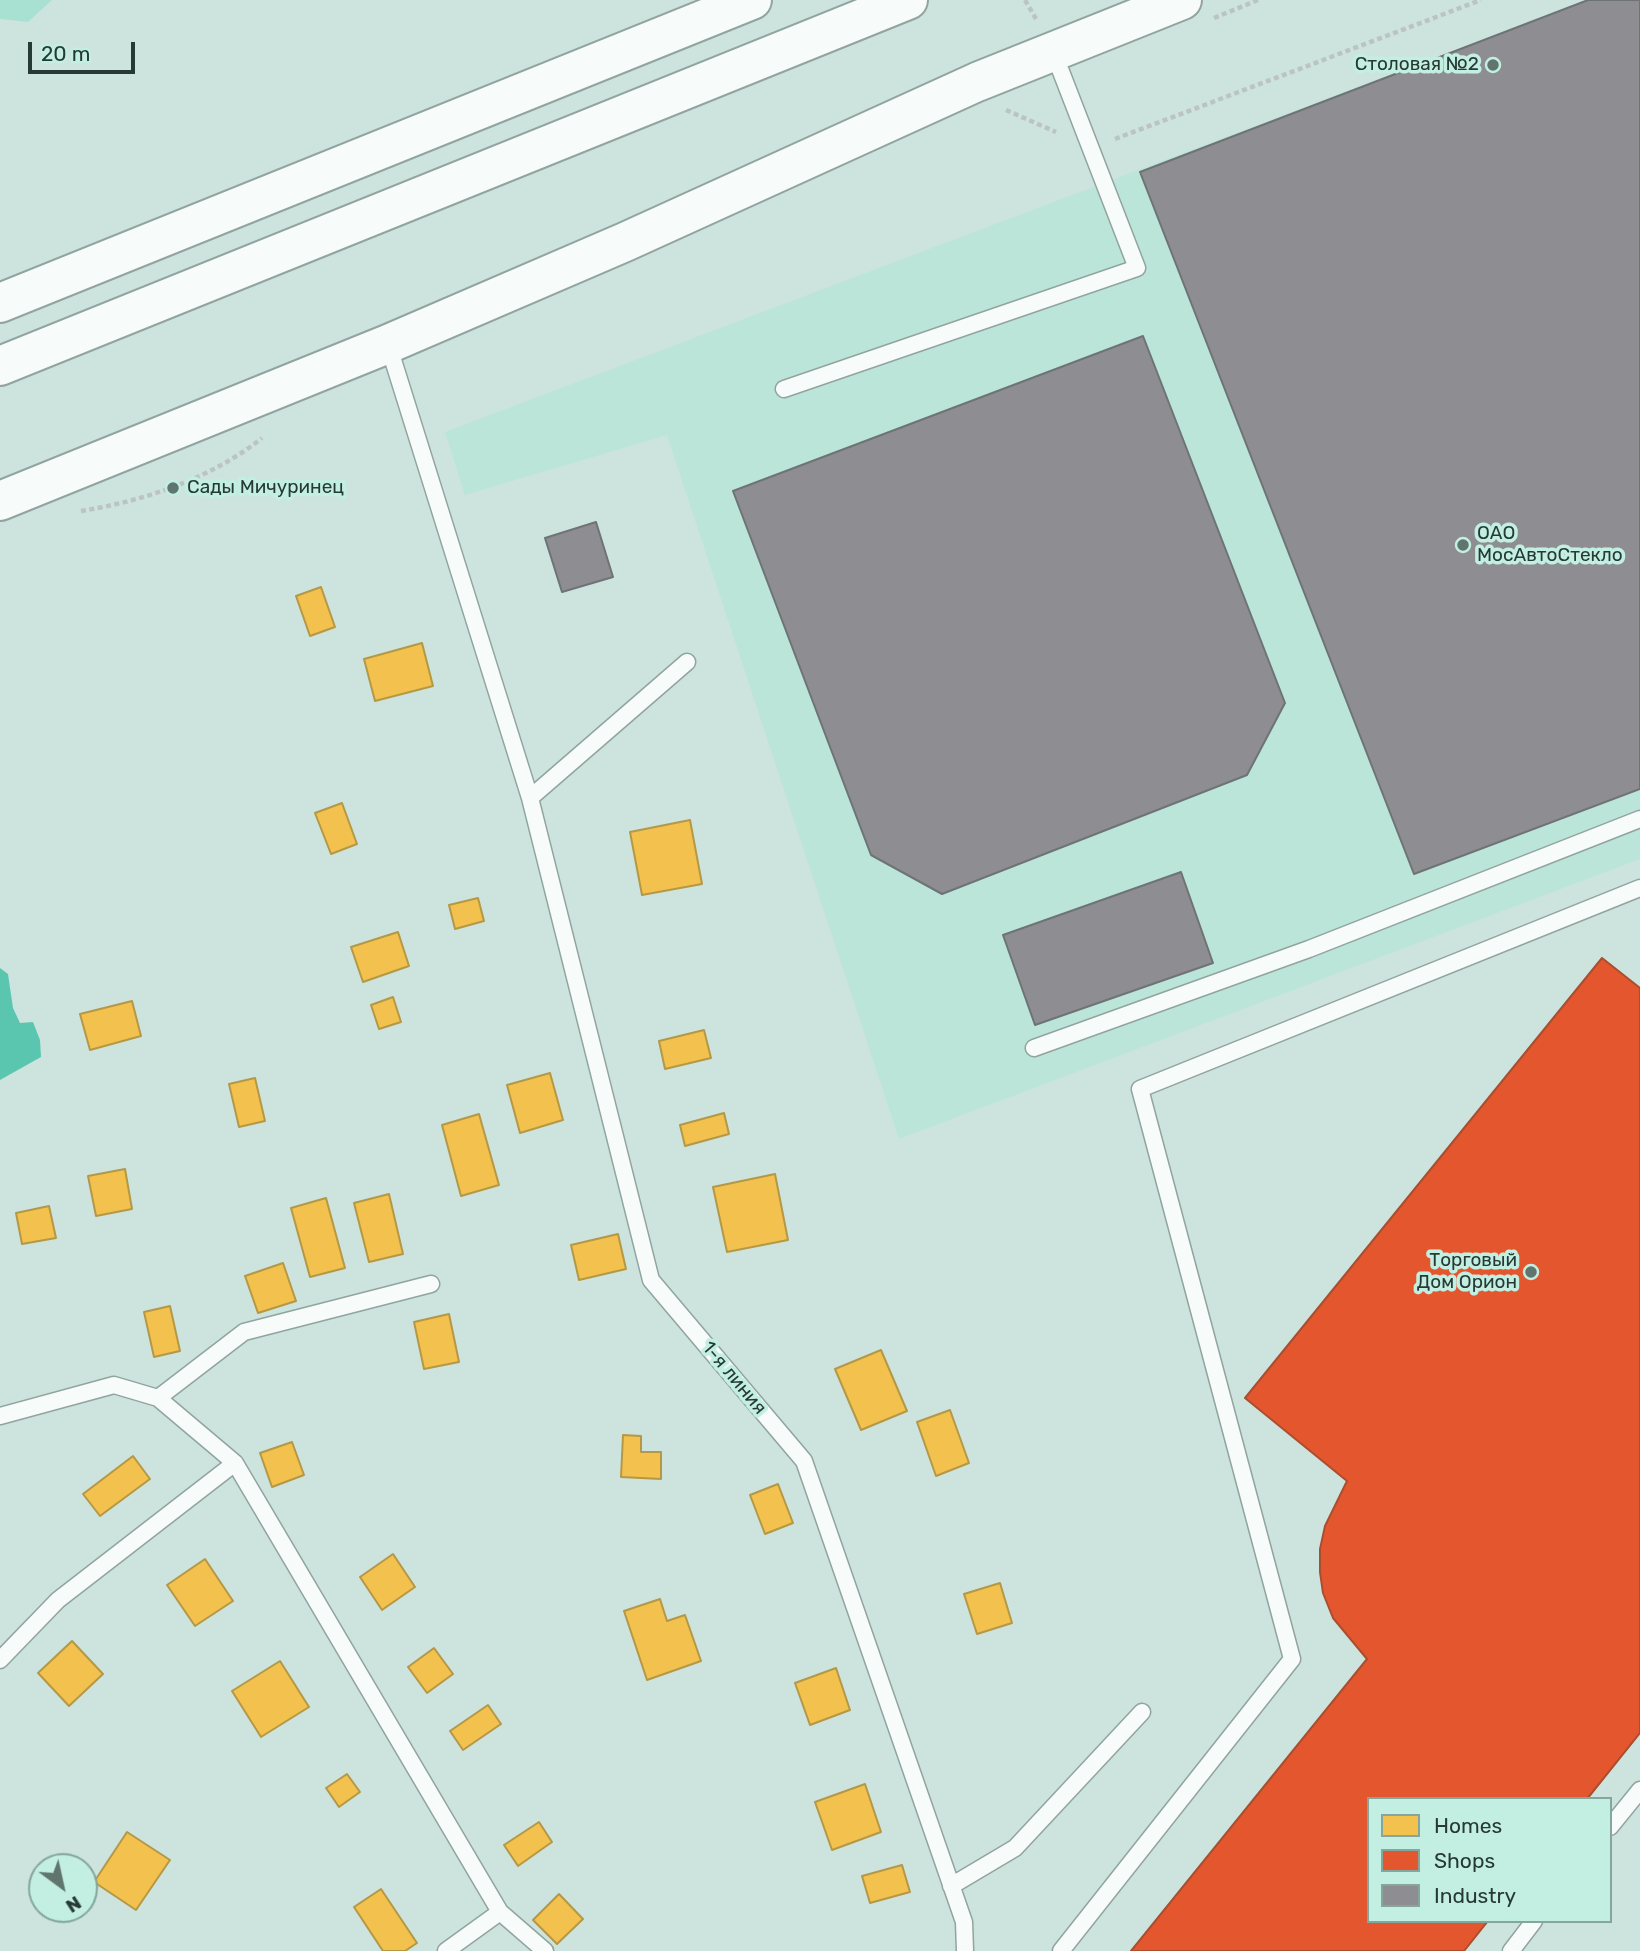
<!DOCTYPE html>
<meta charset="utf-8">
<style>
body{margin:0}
#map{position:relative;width:1640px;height:1951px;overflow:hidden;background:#cce4dd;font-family:Rubik,sans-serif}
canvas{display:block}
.legend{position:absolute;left:1367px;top:1797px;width:245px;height:126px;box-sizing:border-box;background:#c2efe1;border:2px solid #84a69c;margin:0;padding:9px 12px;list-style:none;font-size:21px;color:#273934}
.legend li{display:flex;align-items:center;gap:14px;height:35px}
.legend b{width:35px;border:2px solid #84a69c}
.north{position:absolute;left:28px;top:1853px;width:70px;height:70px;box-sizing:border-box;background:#c2efe1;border:2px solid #84a69c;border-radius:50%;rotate:147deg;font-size:19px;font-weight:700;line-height:28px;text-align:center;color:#273934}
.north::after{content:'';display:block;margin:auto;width:24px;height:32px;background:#61756f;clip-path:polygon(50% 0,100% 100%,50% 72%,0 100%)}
.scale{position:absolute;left:28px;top:42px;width:107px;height:32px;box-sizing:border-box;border:4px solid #273934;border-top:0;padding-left:9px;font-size:21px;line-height:24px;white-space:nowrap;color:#273934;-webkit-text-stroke:5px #c2efe1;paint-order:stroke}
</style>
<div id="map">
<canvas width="1640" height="1951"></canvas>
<ul class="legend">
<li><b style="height:19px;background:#f2c14e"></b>Homes</li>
<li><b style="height:19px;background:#e4572e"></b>Shops</li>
<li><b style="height:19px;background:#8d8d92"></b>Industry</li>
</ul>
<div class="north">N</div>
<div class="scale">20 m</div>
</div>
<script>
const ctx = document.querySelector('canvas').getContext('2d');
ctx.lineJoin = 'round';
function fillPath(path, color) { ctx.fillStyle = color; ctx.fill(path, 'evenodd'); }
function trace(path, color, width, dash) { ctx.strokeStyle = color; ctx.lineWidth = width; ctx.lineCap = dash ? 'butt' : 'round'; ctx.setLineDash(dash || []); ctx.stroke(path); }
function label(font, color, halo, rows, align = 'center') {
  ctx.font = font + ' Rubik,sans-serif'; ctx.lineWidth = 7; ctx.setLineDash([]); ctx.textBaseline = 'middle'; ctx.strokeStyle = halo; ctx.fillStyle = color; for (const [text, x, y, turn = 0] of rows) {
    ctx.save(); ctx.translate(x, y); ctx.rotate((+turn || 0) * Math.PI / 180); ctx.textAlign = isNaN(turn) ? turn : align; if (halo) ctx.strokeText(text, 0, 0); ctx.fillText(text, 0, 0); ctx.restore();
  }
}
const built = new Path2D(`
 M 1588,0 L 1640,0 L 1640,859 L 899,1139 L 667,435 L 465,495 L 445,432 Z`);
const green = new Path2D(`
 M 0,0 L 52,0 L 28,22 L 0,19 Z`);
const water = new Path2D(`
 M 0,968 L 8,974 L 13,1008 L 20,1023 L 33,1022 L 40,1040 L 41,1057 L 0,1080 Z`);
const homes = new Path2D(`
 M 321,587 L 335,627 L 310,636 L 296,596 Z
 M 422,643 L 433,686 L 375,701 L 364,659 Z
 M 342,803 L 357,844 L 331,854 L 315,813 Z
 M 690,820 L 702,884 L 642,895 L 630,832 Z
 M 478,898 L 484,921 L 455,929 L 449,905 Z
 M 398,932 L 409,966 L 363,982 L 351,947 Z
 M 393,997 L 401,1022 L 379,1029 L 371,1005 Z
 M 132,1001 L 141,1036 L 90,1050 L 80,1014 Z
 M 704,1030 L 711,1058 L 665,1069 L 659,1041 Z
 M 550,1073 L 563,1120 L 520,1133 L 507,1085 Z
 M 255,1078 L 265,1121 L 239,1127 L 229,1084 Z
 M 724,1113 L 729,1134 L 685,1146 L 680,1125 Z
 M 479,1114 L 499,1185 L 461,1196 L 442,1125 Z
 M 125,1169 L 132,1209 L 96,1216 L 88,1176 Z
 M 775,1174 L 788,1240 L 727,1252 L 713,1187 Z
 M 389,1194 L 403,1254 L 369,1262 L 354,1203 Z
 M 326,1198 L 345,1268 L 310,1277 L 291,1208 Z
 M 49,1206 L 56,1238 L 22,1244 L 16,1213 Z
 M 618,1234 L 626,1269 L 579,1280 L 571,1245 Z
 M 283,1263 L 296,1301 L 258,1313 L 245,1276 Z
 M 170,1306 L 180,1351 L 154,1357 L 144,1312 Z
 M 449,1314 L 459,1362 L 424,1369 L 414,1322 Z
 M 881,1350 L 907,1411 L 861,1430 L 835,1369 Z
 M 950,1410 L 969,1463 L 936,1476 L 917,1422 Z
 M 623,1435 L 641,1436 L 641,1452 L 661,1452 L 661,1479 L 621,1477 Z
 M 292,1442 L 304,1475 L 272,1487 L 260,1453 Z
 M 133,1456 L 150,1479 L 100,1516 L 83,1494 Z
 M 778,1484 L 793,1523 L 765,1534 L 750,1495 Z
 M 393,1554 L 415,1587 L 382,1610 L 360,1577 Z
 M 205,1559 L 233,1601 L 195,1626 L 167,1585 Z
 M 1000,1583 L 1012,1623 L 977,1634 L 964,1594 Z
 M 660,1599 L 667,1621 L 685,1615 L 701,1661 L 647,1680 L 624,1611 Z
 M 72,1641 L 103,1674 L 69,1706 L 38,1673 Z
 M 434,1648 L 453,1674 L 427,1693 L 408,1667 Z
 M 280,1661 L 309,1707 L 261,1737 L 232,1691 Z
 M 836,1668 L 850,1710 L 810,1725 L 795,1683 Z
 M 488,1705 L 501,1724 L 463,1750 L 450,1731 Z
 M 347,1774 L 360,1792 L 339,1807 L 326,1788 Z
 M 865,1784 L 881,1832 L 832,1850 L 815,1802 Z
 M 539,1822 L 552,1842 L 518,1866 L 504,1845 Z
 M 127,1832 L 170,1860 L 136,1910 L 94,1882 Z
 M 902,1865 L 910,1892 L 870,1903 L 862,1876 Z
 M 381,1889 L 417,1943 L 405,1951 L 383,1951 L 354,1907 Z
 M 559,1894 L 583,1919 L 557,1944 L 533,1920 Z`);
const shops = new Path2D(`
 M 1602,958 L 1640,988 L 1640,1733 L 1587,1799 L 1369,1799 L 1369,1921 L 1488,1921 L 1464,1951 L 1131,1951 L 1367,1659 L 1333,1618 L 1323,1593 L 1320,1572 L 1320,1549 L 1325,1526 L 1347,1481 L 1245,1398 Z`);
const industry = new Path2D(`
 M 1588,0 L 1640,0 L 1640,789 L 1414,874 L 1140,172 Z
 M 1143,336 L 1285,703 L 1247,775 L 942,894 L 871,855 L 733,491 Z
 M 596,522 L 613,577 L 562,592 L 545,538 Z
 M 1181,872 L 1213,963 L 1035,1025 L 1003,935 Z`);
const path = new Path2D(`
 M 1025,0 L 1036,19
 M 1214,18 L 1258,0
 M 1006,110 L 1056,132
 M 1115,139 L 1481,0
 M 81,511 C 144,501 212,478 262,438`);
const lane = new Path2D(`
 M 388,344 L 530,798 L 651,1280 L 804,1461 L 964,1922 L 965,1951
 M 784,389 L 1137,268 L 1053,51
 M 530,798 L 687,662
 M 1034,1048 L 1309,949 L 1640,819
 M 158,1398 L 244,1332 L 431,1284
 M 0,1416 L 114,1385 L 158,1398 L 235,1463 L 500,1912 L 545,1951
 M 0,1660 L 58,1600 L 235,1463
 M 1610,1827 L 1640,1790
 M 951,1886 L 1015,1848 L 1142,1712
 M 446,1951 L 500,1912
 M 1061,1951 L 1292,1659 L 1140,1089 L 1640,888
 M 1511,1951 L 1534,1921`);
const secondary = new Path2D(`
 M 0,303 L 752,0
 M 0,366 L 908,0
 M 0,501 L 388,344 L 625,242 L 977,82 L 1182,0`);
const markers = [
 [1493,65,7,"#61756f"],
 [173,488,7,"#61756f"],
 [1463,545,7,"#61756f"],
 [1531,1272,7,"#61756f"]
];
const poiNames = [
 ["Столовая №2",1479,65],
 ["Сады Мичуринец",187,488,"left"],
 ["ОАО",1477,534,"left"],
 ["МосАвтоСтекло",1477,556,"left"],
 ["Торговый",1517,1261],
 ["Дом Орион",1517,1283]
];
const streetNames = [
 ["1-я линия",734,1378,50]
];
fillPath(built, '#bce5d9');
fillPath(green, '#a8e1d1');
fillPath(water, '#5bc6b0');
fillPath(homes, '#f2c14e');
trace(homes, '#b59846', 2);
fillPath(shops, '#e4572e');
trace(shops, '#ab4e30', 2);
fillPath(industry, '#8d8d92');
trace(industry, '#6e7476', 2);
trace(lane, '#91a49f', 19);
trace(secondary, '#91a49f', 42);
trace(path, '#bcc4c1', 4.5, [5, 3.5]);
trace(lane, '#f7fbfa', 16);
trace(secondary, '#f7fbfa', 38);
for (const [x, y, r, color] of markers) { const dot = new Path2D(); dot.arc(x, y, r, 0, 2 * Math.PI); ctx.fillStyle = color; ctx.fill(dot); trace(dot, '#c2efe1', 2.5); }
label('19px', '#273934', '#c2efe1', poiNames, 'right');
label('19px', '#273934', '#c2efe1', streetNames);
</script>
